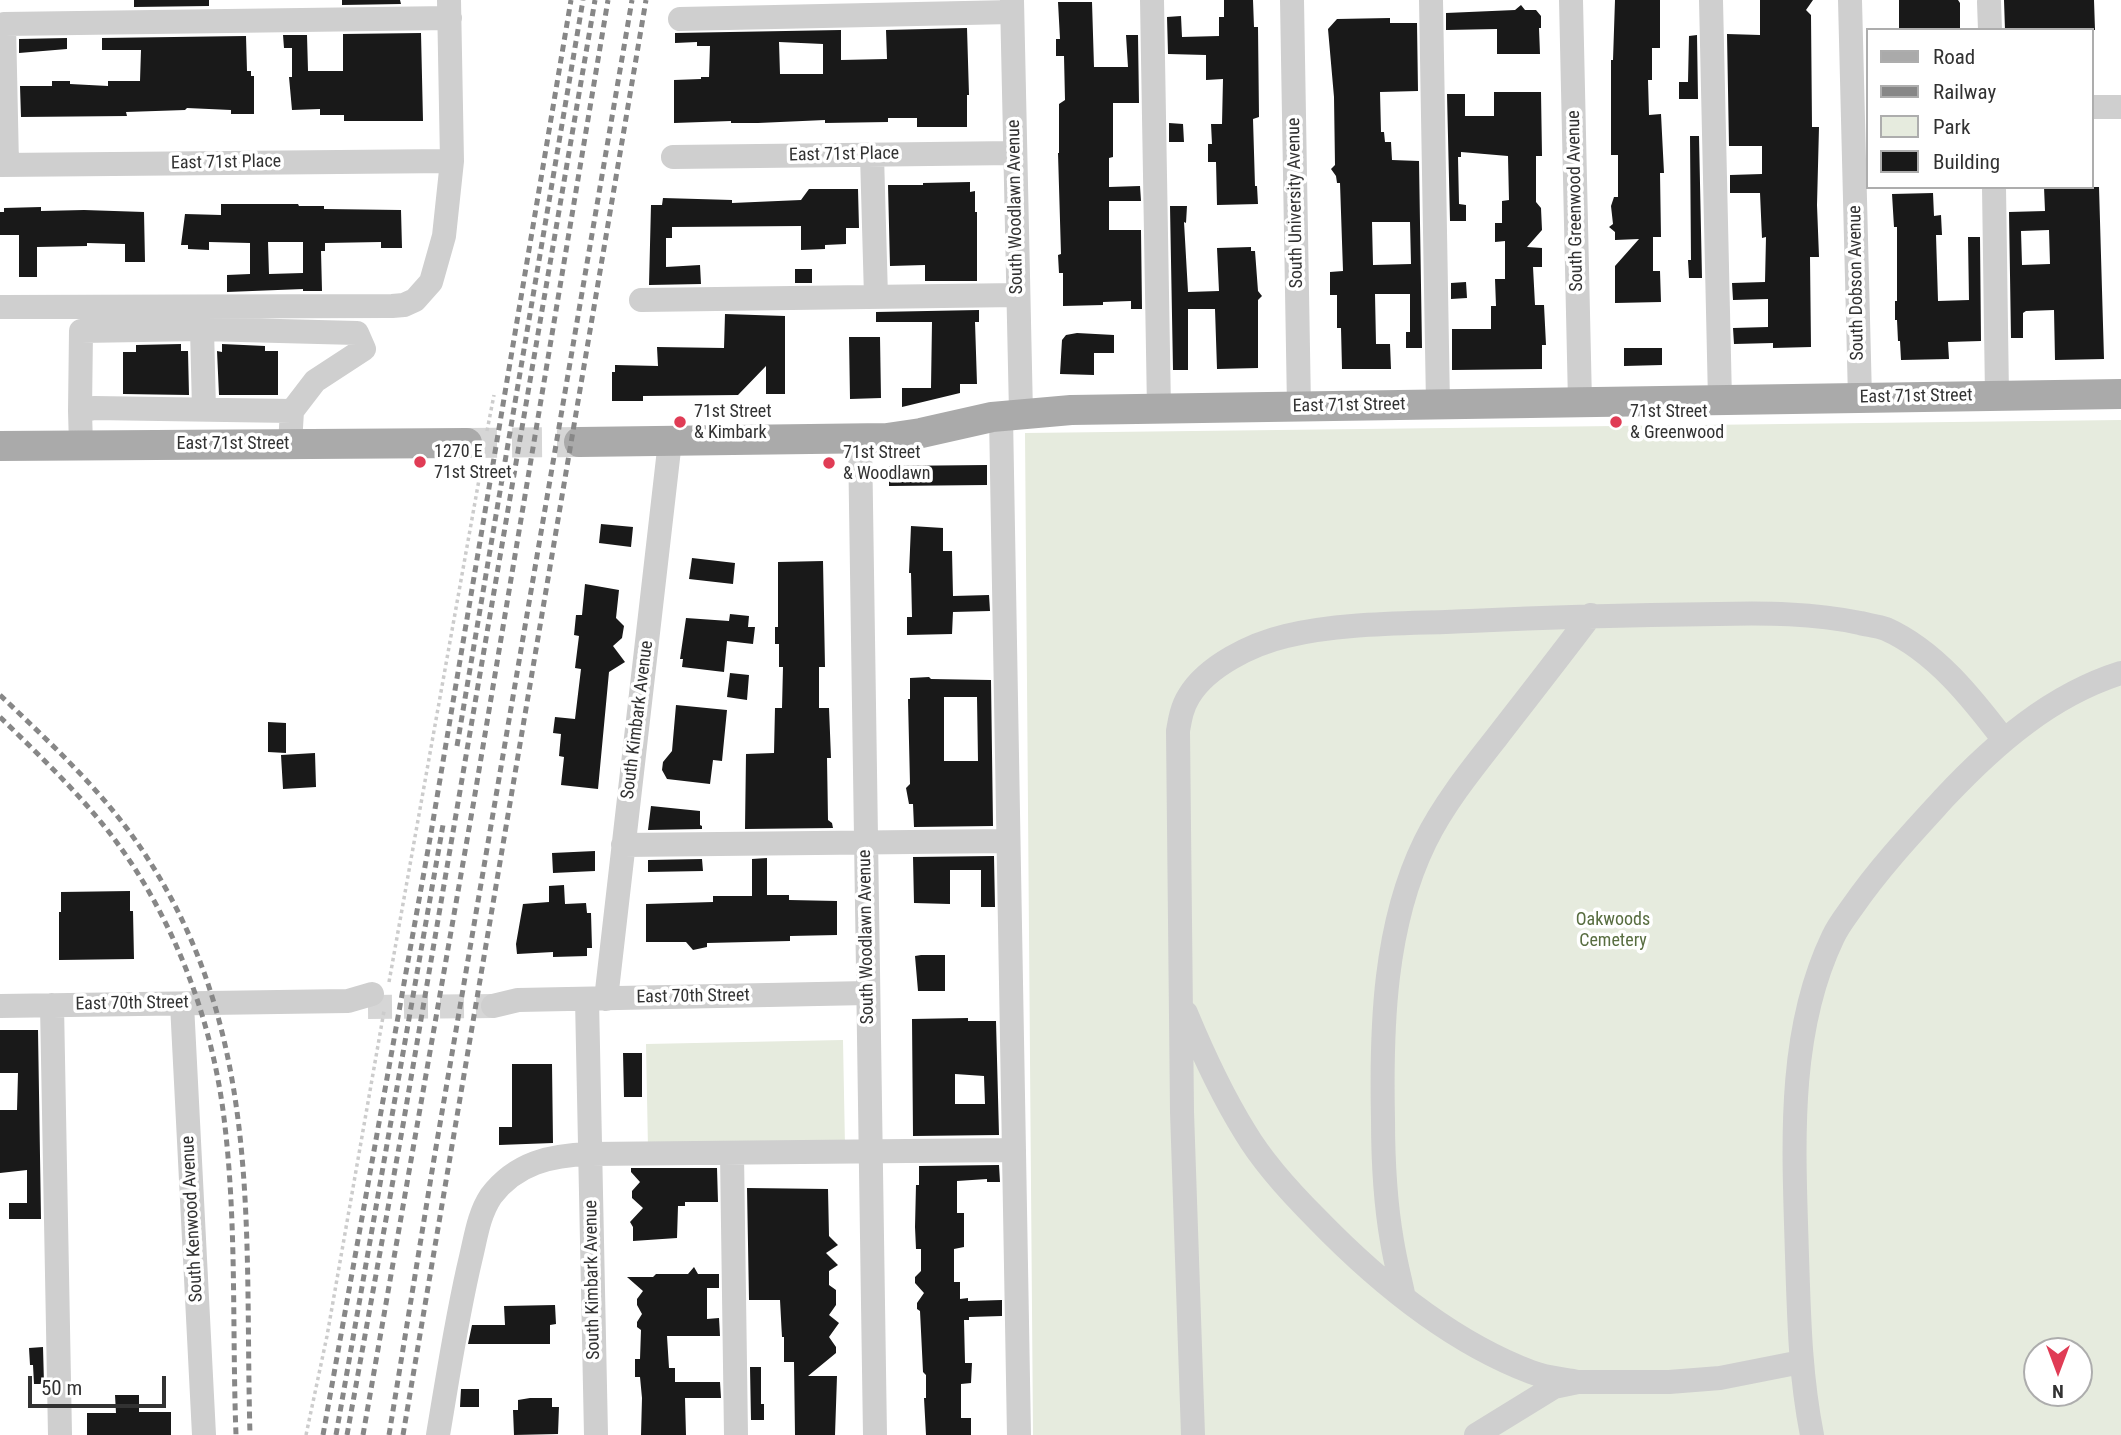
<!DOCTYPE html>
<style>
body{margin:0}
#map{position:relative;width:2121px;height:1435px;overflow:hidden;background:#fff;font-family:"Roboto Condensed",sans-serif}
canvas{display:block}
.legend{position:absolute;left:1866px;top:28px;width:228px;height:161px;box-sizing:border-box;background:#fff;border:2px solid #adadad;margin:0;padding:9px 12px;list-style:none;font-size:21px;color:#323232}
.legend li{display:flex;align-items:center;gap:14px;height:35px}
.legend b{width:35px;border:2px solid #adadad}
.north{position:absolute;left:2023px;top:1337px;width:70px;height:70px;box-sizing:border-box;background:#fff;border:2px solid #adadad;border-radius:50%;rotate:180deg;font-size:19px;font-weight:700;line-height:28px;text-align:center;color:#323232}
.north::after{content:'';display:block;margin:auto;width:24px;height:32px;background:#e03c55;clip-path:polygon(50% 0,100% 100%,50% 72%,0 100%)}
.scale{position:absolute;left:28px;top:1376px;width:138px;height:32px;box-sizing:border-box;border:4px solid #323232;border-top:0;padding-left:9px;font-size:21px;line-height:24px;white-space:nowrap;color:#323232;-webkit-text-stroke:5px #fff;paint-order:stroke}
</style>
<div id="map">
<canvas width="2121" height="1435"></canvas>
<ul class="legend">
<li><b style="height:9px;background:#aaa"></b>Road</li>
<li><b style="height:9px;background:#878787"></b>Railway</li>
<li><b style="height:19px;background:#e6ebde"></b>Park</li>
<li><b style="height:19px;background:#191919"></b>Building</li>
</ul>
<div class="north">N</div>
<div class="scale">50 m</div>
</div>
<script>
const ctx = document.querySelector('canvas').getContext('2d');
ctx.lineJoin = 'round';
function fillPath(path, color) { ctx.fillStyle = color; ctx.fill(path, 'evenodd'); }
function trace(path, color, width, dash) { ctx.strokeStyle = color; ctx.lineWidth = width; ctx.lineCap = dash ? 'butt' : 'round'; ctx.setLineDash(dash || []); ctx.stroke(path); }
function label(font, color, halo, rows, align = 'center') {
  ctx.font = font + ' "Roboto Condensed",sans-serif'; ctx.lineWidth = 7; ctx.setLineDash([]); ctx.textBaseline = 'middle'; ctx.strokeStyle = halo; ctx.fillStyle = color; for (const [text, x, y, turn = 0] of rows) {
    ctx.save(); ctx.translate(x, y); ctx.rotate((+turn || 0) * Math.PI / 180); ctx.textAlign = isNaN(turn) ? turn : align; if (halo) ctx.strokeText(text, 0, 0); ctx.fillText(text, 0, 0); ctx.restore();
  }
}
const green = new Path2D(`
 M 2121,420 L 2121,1435 L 1033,1435 L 1025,433 ZM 2037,1351 L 2079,1351 L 2079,1393 L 2037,1393 Z
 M 843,1040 L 845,1147 L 648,1149 L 646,1044 Z`);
const building = new Path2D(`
 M 134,0 L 209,0 L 209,6 L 134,7 Z
 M 342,0 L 400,0 L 401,4 L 342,5 Z
 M 1224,0 L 1253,0 L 1254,27 L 1258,27 L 1259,117 L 1253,119 L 1255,186 L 1257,186 L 1258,204 L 1217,205 L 1216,162 L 1208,162 L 1208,144 L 1212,144 L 1211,124 L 1222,124 L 1223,79 L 1206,80 L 1206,55 L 1168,54 L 1167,17 L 1181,16 L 1182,37 L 1219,36 L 1219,17 L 1224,17 Z
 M 1615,0 L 1660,0 L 1660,48 L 1652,48 L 1652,80 L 1648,80 L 1649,115 L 1661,114 L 1664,173 L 1660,173 L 1661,237 L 1653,237 L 1653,271 L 1660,271 L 1661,302 L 1615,303 L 1615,266 L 1639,239 L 1615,240 L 1615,232 L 1609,227 L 1613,224 L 1611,206 L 1614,197 L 1618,197 L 1618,155 L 1611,155 L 1611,60 L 1613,60 Z
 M 1760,0 L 1813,0 L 1806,10 L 1811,15 L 1812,127 L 1819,127 L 1817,205 L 1819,257 L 1810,257 L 1811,347 L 1773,348 L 1773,343 L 1734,344 L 1733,328 L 1768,327 L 1768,299 L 1733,300 L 1732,283 L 1765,282 L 1766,237 L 1762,238 L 1760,193 L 1730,193 L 1730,175 L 1762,174 L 1762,146 L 1729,146 L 1727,34 L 1760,35 Z
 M 1899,0 L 1958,0 L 1960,3 L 1960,30 L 1899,30 Z
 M 2004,0 L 2094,0 L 2095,30 L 2005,30 Z
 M 1058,2 L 1092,2 L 1094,67 L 1128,67 L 1126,35 L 1138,35 L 1139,103 L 1113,103 L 1113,157 L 1109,158 L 1109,187 L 1140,186 L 1141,201 L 1109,201 L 1109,230 L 1141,230 L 1142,309 L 1131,309 L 1131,301 L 1103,302 L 1103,305 L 1063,306 L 1063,273 L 1059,273 L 1058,255 L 1061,254 L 1058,153 L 1059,153 L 1059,104 L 1065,100 L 1064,56 L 1056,56 L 1056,39 L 1060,39 Z
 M 1521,5 L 1525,10 L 1536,10 L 1541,16 L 1541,28 L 1539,28 L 1540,54 L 1497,54 L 1497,29 L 1446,30 L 1446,13 L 1515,10 Z
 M 1390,18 L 1390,23 L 1417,23 L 1418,91 L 1380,92 L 1381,132 L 1384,132 L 1385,142 L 1391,142 L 1392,160 L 1419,161 L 1422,348 L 1406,348 L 1406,332 L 1410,332 L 1410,294 L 1375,294 L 1376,344 L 1390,344 L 1391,369 L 1342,369 L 1341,328 L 1337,328 L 1337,295 L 1330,295 L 1330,272 L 1343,271 L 1340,183 L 1337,183 L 1336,176 L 1331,169 L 1335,165 L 1334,97 L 1328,29 L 1337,19 ZM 1372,222 L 1410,222 L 1411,264 L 1373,265 Z
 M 967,28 L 969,95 L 967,95 L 967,127 L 917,127 L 917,118 L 888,118 L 888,122 L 825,123 L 825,120 L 758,123 L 731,123 L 731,121 L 674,123 L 674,80 L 701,79 L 701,77 L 709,77 L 710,46 L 697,46 L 697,42 L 675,43 L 675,33 L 841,30 L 841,60 L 887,59 L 886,30 ZM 779,42 L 823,44 L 823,74 L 780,74 Z
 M 421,33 L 423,121 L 344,121 L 344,115 L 320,115 L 320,109 L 292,110 L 289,77 L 292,77 L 292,48 L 284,48 L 283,35 L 307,35 L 308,71 L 343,71 L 343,34 Z
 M 1697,35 L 1698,99 L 1679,99 L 1679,82 L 1688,82 L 1689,36 Z
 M 246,36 L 247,71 L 251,71 L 251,76 L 254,76 L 254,114 L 231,114 L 231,110 L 187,108 L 185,110 L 126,112 L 127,116 L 21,117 L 20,86 L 52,86 L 52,81 L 70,81 L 70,84 L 108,86 L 108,81 L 140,81 L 141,50 L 102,50 L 102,38 Z
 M 67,38 L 67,49 L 19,53 L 19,39 Z
 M 1494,92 L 1541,92 L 1542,156 L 1536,156 L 1536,202 L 1541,208 L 1542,230 L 1527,247 L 1542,248 L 1542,267 L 1533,267 L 1535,305 L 1544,305 L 1546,345 L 1542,345 L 1542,369 L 1452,370 L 1452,329 L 1491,329 L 1491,306 L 1496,306 L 1495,279 L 1505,279 L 1505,241 L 1495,242 L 1495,223 L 1502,223 L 1502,201 L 1509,200 L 1508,156 L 1461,152 L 1461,157 L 1458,157 L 1459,204 L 1466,205 L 1466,221 L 1450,221 L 1447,94 L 1465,94 L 1465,116 L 1494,116 Z
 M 1169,123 L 1183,124 L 1184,142 L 1169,142 Z
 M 1690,136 L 1699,136 L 1702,278 L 1689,278 L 1688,260 L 1691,260 Z
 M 970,182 L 970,192 L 975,191 L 975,212 L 977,212 L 977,281 L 925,281 L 925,265 L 890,266 L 888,185 L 923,185 L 923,183 Z
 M 2044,187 L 2099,187 L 2104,359 L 2055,360 L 2054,310 L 2026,311 L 2023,313 L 2023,338 L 2011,338 L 2009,212 L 2045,211 ZM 2049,230 L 2050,264 L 2022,265 L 2021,231 Z
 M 809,189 L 858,189 L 859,228 L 846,228 L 846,244 L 825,245 L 825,249 L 801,250 L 801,226 L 672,227 L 672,238 L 666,238 L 666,267 L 700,265 L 701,284 L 649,285 L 651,205 L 662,205 L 663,198 L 732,200 L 732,203 L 801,200 Z
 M 1933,193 L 1934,216 L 1941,215 L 1942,235 L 1936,235 L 1938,301 L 1969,300 L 1968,237 L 1980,237 L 1981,341 L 1948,342 L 1949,359 L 1901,360 L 1900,341 L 1898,341 L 1897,320 L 1895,320 L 1895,301 L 1897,301 L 1897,227 L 1894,227 L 1892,194 Z
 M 221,204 L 298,204 L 299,206 L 324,206 L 324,209 L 401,210 L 402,248 L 381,248 L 381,242 L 325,243 L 325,251 L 321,251 L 322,291 L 303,291 L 303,289 L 227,292 L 227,275 L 250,274 L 250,243 L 209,242 L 209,250 L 188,249 L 188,245 L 181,245 L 185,214 L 221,215 ZM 268,242 L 303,242 L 303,273 L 269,274 Z
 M 1170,206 L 1187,206 L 1186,223 L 1184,222 L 1188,292 L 1219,291 L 1217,248 L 1251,247 L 1251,251 L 1255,251 L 1258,291 L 1262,296 L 1258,300 L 1258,368 L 1217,369 L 1215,309 L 1188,309 L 1188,370 L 1173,370 Z
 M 41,207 L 41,211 L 84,210 L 144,212 L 145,262 L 125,262 L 125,244 L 87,243 L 87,246 L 37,247 L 37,277 L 19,277 L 19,235 L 0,235 L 0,212 L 4,212 L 4,208 Z
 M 795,269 L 812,269 L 812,283 L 795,283 Z
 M 1466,282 L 1467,298 L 1451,299 L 1451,283 Z
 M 979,310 L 979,322 L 975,322 L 977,384 L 960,384 L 960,393 L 902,407 L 902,388 L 931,388 L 932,322 L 876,322 L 876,312 Z
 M 725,314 L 785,316 L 785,394 L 766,394 L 766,366 L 738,395 L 643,396 L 643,401 L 612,401 L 612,372 L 615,372 L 615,365 L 658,366 L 657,347 L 724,348 Z
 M 1077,333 L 1114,335 L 1114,353 L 1094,353 L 1094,375 L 1060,374 L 1062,340 L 1066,335 Z
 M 849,337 L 880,337 L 881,398 L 850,399 Z
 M 181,344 L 181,351 L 188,351 L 189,395 L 123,394 L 123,352 L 136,352 L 136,345 Z
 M 222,344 L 265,346 L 265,351 L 278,351 L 278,395 L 219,395 L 217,351 L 222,352 Z
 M 1624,348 L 1662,348 L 1662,365 L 1624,366 Z
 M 987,465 L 987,485 L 889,486 L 889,466 Z
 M 601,524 L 633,527 L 631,547 L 599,543 Z
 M 911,526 L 943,528 L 943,551 L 952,551 L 953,596 L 989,595 L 990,611 L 953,612 L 952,634 L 907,635 L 907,617 L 912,617 L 911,573 L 909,573 Z
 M 692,558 L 735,563 L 733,584 L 689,579 Z
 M 823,561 L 825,667 L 819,667 L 819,708 L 829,708 L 831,758 L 827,758 L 828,820 L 832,823 L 833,828 L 745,829 L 746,754 L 774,753 L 775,708 L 782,708 L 783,667 L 779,667 L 779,644 L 775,644 L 775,627 L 778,627 L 778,562 Z
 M 585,584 L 619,590 L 616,618 L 624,626 L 622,638 L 613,646 L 625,662 L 609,672 L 598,789 L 561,785 L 564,757 L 559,756 L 561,734 L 553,733 L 555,717 L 575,719 L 581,669 L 575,668 L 579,636 L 574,635 L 576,615 L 582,615 Z
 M 730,614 L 749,616 L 748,627 L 755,627 L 753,644 L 727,641 L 724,672 L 682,667 L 683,659 L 680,659 L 686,618 L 729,621 Z
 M 730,673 L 749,675 L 747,700 L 727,697 Z
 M 929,677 L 931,679 L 991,680 L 993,826 L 914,827 L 913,804 L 909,804 L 906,788 L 910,784 L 908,699 L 910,699 L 910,678 ZM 944,697 L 977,697 L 978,761 L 944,761 Z
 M 676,705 L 727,710 L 722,761 L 713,760 L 710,784 L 667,779 L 662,770 L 663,762 L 672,751 Z
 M 268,722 L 286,723 L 286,753 L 268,752 Z
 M 315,753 L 316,787 L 283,789 L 281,755 Z
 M 651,806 L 700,811 L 700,825 L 702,826 L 702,829 L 648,830 Z
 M 595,851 L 595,871 L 553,873 L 552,853 Z
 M 994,856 L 995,907 L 981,907 L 981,870 L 950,870 L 950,904 L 914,903 L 913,857 Z
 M 767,858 L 767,895 L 789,895 L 789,900 L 837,901 L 837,935 L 790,936 L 790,941 L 707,943 L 707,947 L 693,950 L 686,942 L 646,942 L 646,904 L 713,902 L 713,896 L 752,896 L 752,859 Z
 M 702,859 L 703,871 L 648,872 L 648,860 Z
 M 564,885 L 565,904 L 586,903 L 587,913 L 591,913 L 592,948 L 587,948 L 587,956 L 553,957 L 553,952 L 517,954 L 516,944 L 523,904 L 549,902 L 549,886 Z
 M 130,891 L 130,911 L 133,911 L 134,959 L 59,960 L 59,912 L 61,912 L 61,892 Z
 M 921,955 L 945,955 L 945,991 L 918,991 L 915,956 Z
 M 968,1018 L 968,1021 L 996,1021 L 999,1135 L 913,1136 L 912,1019 ZM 955,1074 L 984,1076 L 985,1104 L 955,1104 Z
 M 0,1030 L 38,1030 L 41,1219 L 9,1219 L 9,1203 L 27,1203 L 27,1170 L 0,1173 L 0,1110 L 17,1110 L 18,1073 L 0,1073 Z
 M 623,1053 L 642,1053 L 642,1097 L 624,1097 Z
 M 512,1064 L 552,1064 L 553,1143 L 499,1145 L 499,1127 L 512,1127 Z
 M 999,1165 L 1000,1182 L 987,1182 L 987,1179 L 957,1181 L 957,1213 L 964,1213 L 964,1247 L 954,1249 L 954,1282 L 960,1282 L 960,1299 L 968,1298 L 968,1301 L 1002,1300 L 1002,1316 L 969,1317 L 969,1320 L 964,1320 L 965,1363 L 972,1363 L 971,1383 L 961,1384 L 961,1418 L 971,1418 L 971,1435 L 926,1435 L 924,1398 L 926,1398 L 926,1375 L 923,1372 L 920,1311 L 917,1309 L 917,1303 L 924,1293 L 915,1283 L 915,1277 L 921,1271 L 921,1249 L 916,1249 L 915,1227 L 916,1185 L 919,1185 L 919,1166 Z
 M 631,1168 L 717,1168 L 718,1202 L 685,1202 L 685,1206 L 678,1206 L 677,1238 L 633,1241 L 633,1227 L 630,1222 L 643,1208 L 632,1198 L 632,1191 L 640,1182 L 631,1172 Z
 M 747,1188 L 828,1189 L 829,1236 L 838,1245 L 826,1253 L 838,1265 L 829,1271 L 829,1285 L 836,1290 L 836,1305 L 829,1315 L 839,1323 L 829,1337 L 836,1347 L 836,1353 L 808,1376 L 837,1376 L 835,1435 L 795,1435 L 794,1362 L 784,1362 L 784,1337 L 782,1337 L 780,1300 L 749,1300 Z
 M 694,1267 L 698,1274 L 719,1274 L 719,1288 L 707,1288 L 707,1319 L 719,1318 L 720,1336 L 667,1336 L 669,1368 L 675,1368 L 675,1382 L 720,1382 L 721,1398 L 685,1398 L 686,1435 L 641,1435 L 642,1398 L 640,1377 L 635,1377 L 635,1359 L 640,1359 L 641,1330 L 637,1327 L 637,1322 L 642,1314 L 637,1305 L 637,1299 L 643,1291 L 627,1277 L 653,1277 L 656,1274 L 688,1274 Z
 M 555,1305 L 556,1324 L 550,1325 L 550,1344 L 468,1344 L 472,1325 L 505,1325 L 504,1306 Z
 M 43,1347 L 44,1384 L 34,1384 L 33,1365 L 30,1365 L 29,1348 Z
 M 750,1367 L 761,1367 L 761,1404 L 764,1404 L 764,1420 L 751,1420 Z
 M 461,1389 L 479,1389 L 479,1407 L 460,1407 Z
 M 115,1395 L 139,1395 L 139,1412 L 171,1412 L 171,1435 L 87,1435 L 87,1413 L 116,1413 Z
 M 530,1398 L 552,1398 L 552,1407 L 559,1407 L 558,1434 L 514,1435 L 513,1410 L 518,1410 L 518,1400 Z`);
const minorTunnel = new Path2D(`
 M 368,1007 L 493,1006`);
const majorTunnel = new Path2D(`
 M 467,443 L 579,442`);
const path = new Path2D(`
 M 487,431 L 494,395
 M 389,982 L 482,463
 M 306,1435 L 327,1336 L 384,1011`);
const minor = new Path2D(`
 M 1012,0 L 1021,413
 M 1152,0 L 1159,409
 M 1292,0 L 1299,407
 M 1431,0 L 1438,404
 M 1571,0 L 1580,402
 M 1711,0 L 1720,400
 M 1850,0 L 1860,398
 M 1989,2 L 1990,30
 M 680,19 L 1012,12
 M 2091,107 L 2121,107
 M 872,155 L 876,297
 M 673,157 L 1015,153
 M 0,165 L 452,161
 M 7,165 L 4,24 L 450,18
 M 1994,187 L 1997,396
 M 641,300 L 1018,295
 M 0,307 L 392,306 L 404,305 L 415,300 L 431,282 L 444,236 L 452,161 L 449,0
 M 202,329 L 357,333 L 364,349 L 315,381 L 292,411 L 290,444
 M 80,411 L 81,331 L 202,329 L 204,409
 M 1001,416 L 1019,1435
 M 860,439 L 875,1435
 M 81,445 L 80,411 L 94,408 L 292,411
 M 623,845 L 1008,841
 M 587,999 L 596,1435
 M 606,999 L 670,441
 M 182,1004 L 204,1435
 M 52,1005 L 60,1435
 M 0,1006 L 348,1001 L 372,994
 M 493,1006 L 518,1000 L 868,993
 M 1186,1013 C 1203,1054 1222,1095 1245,1132 C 1264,1164 1290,1192 1316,1218 C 1377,1281 1449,1341 1531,1372 C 1546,1378 1563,1379 1578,1382
 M 732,1154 L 736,1435
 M 1404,1298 C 1400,1279 1395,1260 1392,1241 C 1385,1201 1383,1159 1383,1119 C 1381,1027 1384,926 1425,842 C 1443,805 1471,770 1497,737 C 1528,697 1560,656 1591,615
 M 438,1435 C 448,1376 457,1315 471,1257 C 476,1236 479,1214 491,1196 C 516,1163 551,1155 590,1154 L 1014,1150
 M 1193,1435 L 1182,1112 L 1178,731 C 1180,719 1182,707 1189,696 C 1207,666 1252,644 1286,636 C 1345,622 1409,624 1470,621 C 1553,617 1635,615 1718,614 C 1766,613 1813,613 1860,623 C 1868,625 1878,626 1886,629 C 1935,651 1972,698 2004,740
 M 1476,1435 L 1554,1387 L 1578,1382 L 1669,1382 L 1720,1378 L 1801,1362
 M 1812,1435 C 1800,1375 1799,1316 1797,1256 C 1794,1150 1786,1035 1833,937 C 1838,926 1846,916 1853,906 C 1880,867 1913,832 1945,797 C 1995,744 2051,695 2121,673`);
const major = new Path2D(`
 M 579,442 L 887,438 L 921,433 L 992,417 L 1071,410 L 2121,394
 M 0,446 L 467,443`);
const rail = new Path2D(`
 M 0,695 C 46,739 93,782 131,834 C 265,1020 244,1219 250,1435
 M 0,717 C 39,755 79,793 112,836 C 173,916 212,1019 224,1118 C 237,1223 232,1330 236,1435
 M 457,746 L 583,0
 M 323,1435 L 431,833 L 571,0
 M 336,1435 L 443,825
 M 347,1435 L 403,1125 L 595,0
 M 363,1435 L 474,800 L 608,0
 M 389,1435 L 434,1159 L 632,0
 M 403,1435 L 646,0`);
const markers = [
 [680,422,7,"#e03c55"],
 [1616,422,7,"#e03c55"],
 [420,462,7,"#e03c55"],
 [829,463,7,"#e03c55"]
];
const streetNames = [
 ["East 71st Place",844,155,-1],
 ["East 71st Place",226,163,-1],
 ["South Greenwood Avenue",1576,201,-91],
 ["South University Avenue",1296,203,-91],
 ["South Woodlawn Avenue",1016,207,-91],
 ["South Dobson Avenue",1857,283,-91],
 ["East 71st Street",1916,397,-1],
 ["East 71st Street",1349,406,-1],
 ["East 71st Street",233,444],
 ["South Kimbark Avenue",638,720,-83],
 ["South Woodlawn Avenue",867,937,-91],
 ["East 70th Street",693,997,-1],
 ["East 70th Street",132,1004,-1],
 ["South Kenwood Avenue",193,1219,-93],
 ["South Kimbark Avenue",593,1280,-91]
];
const poiNames = [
 ["71st Street",694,412],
 ["& Kimbark",694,433],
 ["71st Street",1630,412],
 ["& Greenwood",1630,433],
 ["1270 E",434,452],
 ["71st Street",434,473],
 ["71st Street",843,453],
 ["& Woodlawn",843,474]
];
const parkNames = [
 ["Oakwoods",1613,920],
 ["Cemetery",1613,941]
];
fillPath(green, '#e6ebde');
fillPath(building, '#191919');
trace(minorTunnel, '#d6d6d6', 24, [24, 12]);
trace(majorTunnel, '#d6d6d6', 30, [30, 15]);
trace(path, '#ccc', 3.5, [3.5, 3.5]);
trace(minor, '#cfcfcf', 24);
trace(major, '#aaa', 30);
trace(rail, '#878787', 5, [7, 5]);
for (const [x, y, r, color] of markers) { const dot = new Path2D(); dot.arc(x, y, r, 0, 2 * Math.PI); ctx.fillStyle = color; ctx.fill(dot); trace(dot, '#fff', 2.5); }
label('18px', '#323232', '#fff', streetNames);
label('18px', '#323232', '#fff', poiNames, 'left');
label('18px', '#586d40', '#fff', parkNames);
</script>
